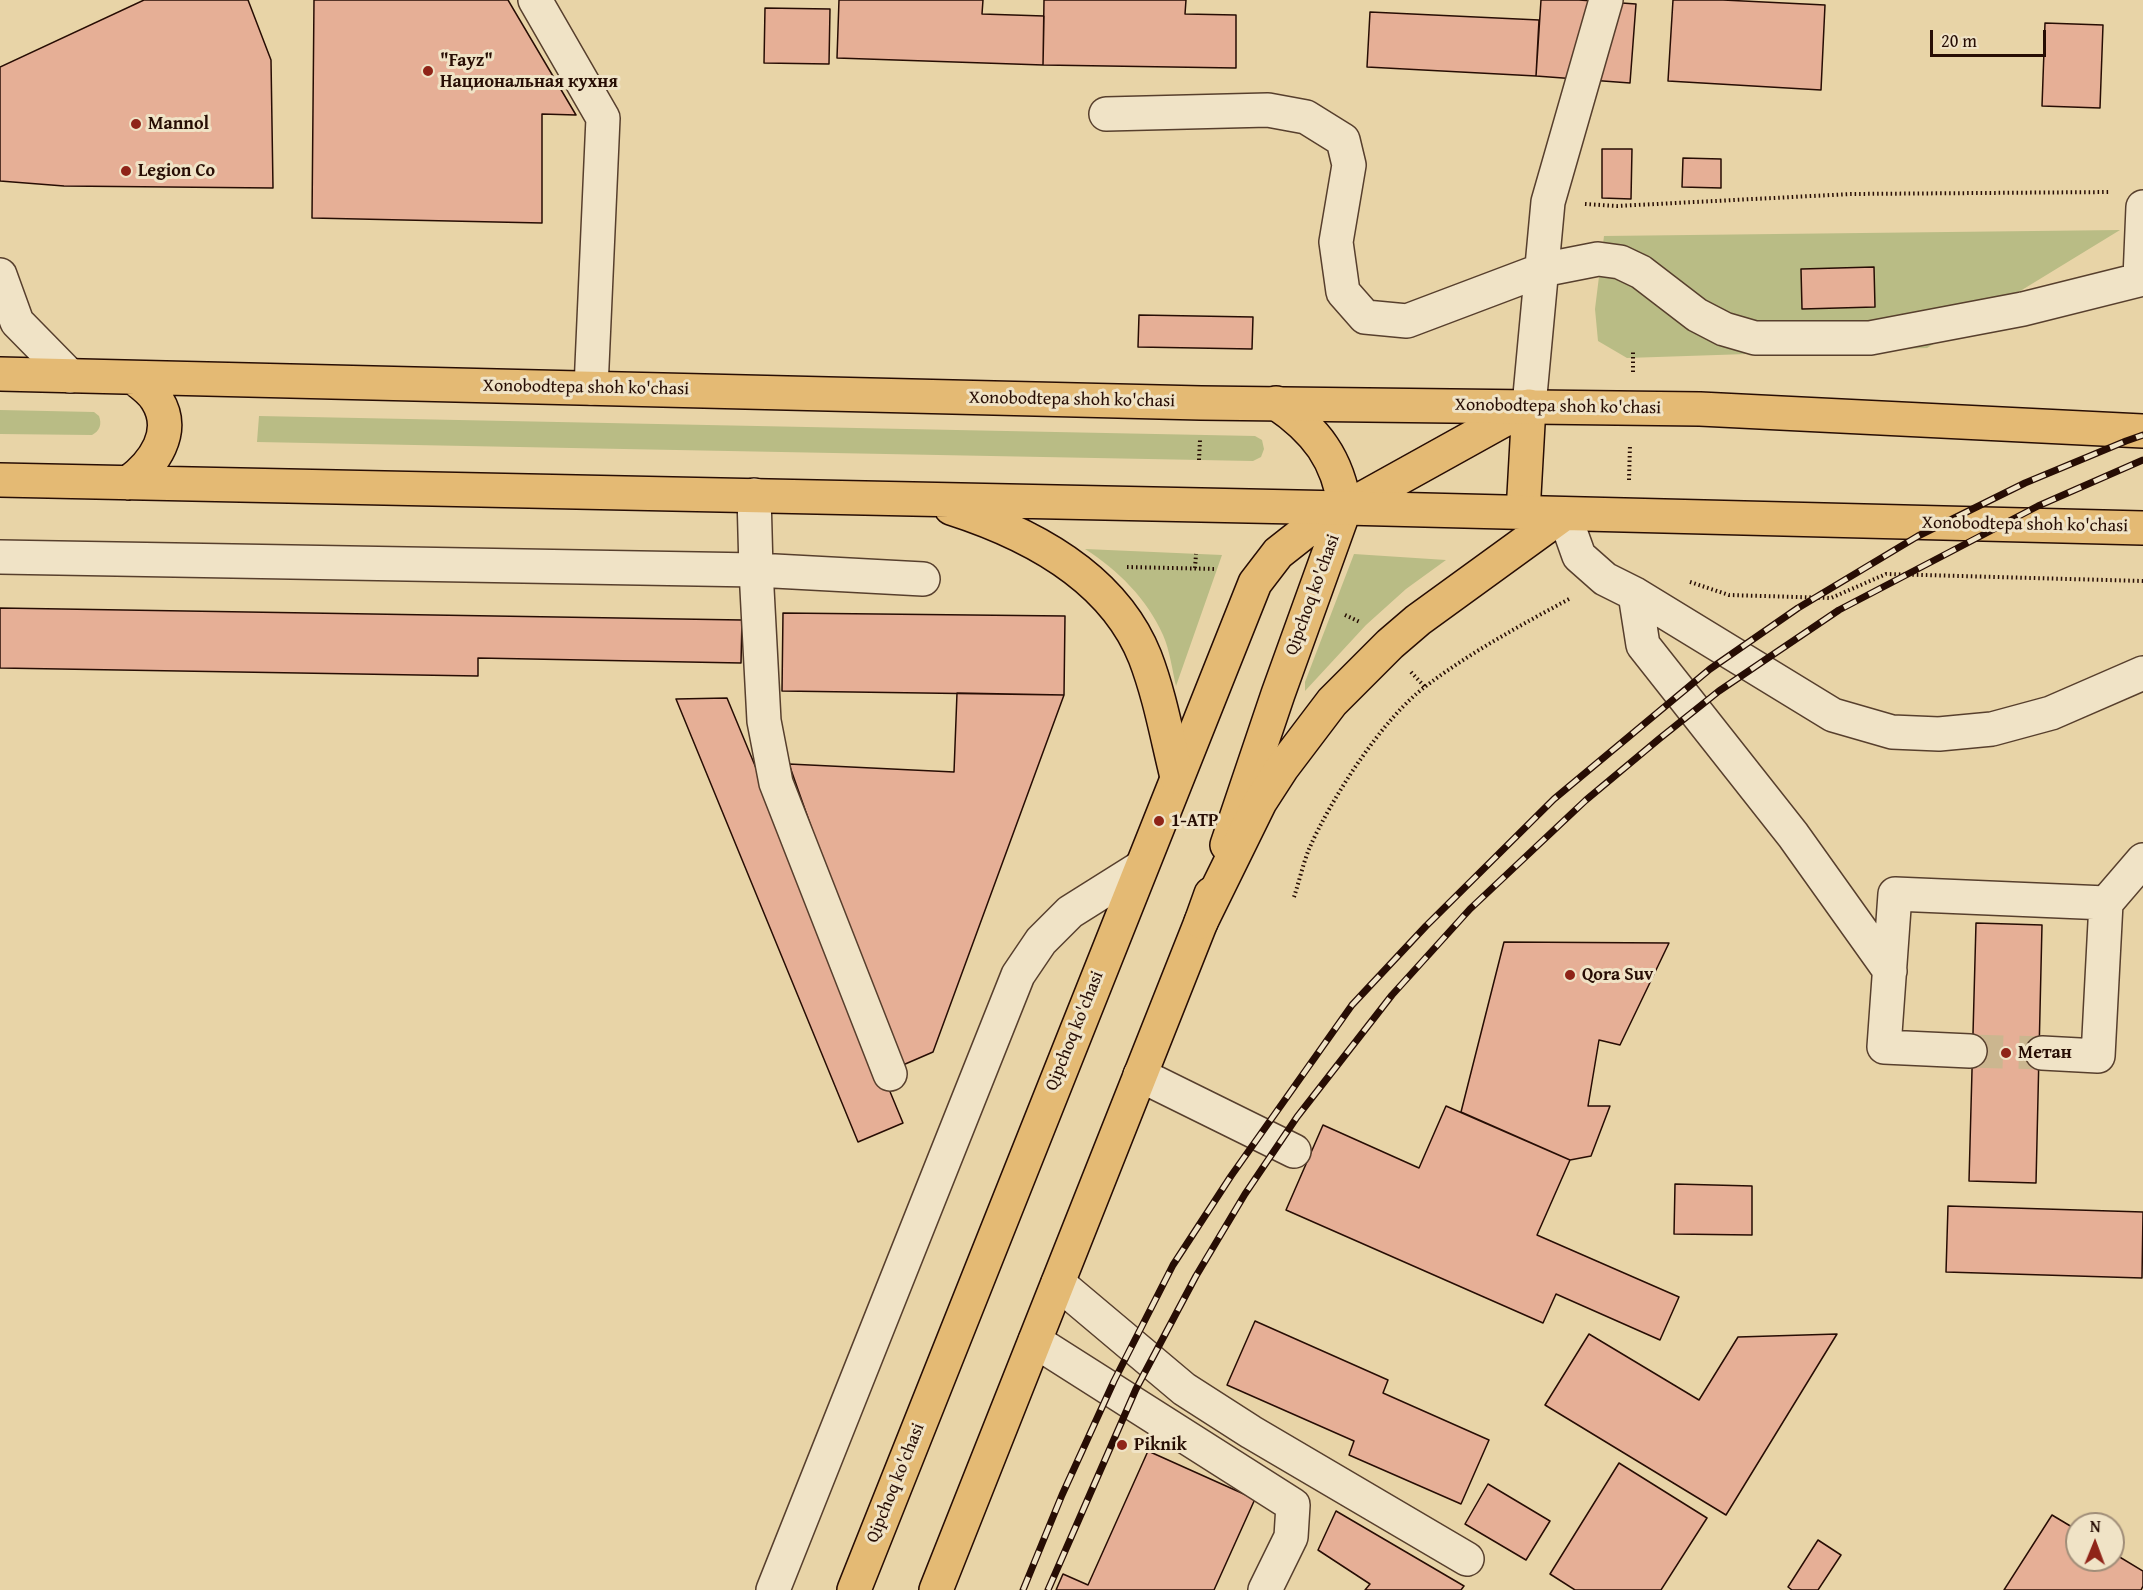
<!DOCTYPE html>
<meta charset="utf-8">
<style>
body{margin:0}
#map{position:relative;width:2143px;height:1590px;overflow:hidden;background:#e8d4a7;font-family:"Gentium Book Plus",serif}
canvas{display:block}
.north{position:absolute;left:2065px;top:1512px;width:60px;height:60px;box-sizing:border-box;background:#f0e3c6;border:2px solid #a08d78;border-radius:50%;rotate:1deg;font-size:16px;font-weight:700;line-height:24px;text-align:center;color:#270d04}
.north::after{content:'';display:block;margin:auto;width:21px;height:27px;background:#8f2418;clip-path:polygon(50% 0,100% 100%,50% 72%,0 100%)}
.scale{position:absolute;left:1930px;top:30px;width:116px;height:27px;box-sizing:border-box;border:3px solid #270d04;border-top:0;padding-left:8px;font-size:18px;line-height:21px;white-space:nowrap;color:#270d04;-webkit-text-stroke:4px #f0e3c6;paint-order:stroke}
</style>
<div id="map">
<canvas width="2143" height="1590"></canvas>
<div class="north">N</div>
<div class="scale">20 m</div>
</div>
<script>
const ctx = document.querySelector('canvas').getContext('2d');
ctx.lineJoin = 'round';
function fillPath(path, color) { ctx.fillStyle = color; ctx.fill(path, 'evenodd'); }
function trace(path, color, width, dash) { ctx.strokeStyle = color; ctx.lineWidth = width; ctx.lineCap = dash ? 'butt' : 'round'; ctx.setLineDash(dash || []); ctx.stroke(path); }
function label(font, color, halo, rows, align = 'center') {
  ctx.font = font + ' "Gentium Book Plus",serif'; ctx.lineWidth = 6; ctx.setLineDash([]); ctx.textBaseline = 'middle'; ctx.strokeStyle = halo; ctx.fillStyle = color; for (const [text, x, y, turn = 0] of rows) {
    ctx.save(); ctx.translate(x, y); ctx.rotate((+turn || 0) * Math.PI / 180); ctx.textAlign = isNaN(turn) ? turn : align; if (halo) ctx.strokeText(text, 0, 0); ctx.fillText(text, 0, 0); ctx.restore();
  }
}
const green = new Path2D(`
 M 2120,230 L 1927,348 L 1627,358 L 1598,341 L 1595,309 L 1604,236 Z
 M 0,410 L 94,412 L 99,416 C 102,424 100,431 92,435 L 0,434 Z
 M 259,416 L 1255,436 L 1262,440 L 1264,449 L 1261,457 L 1253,461 L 257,442 Z
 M 1085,549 L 1222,555 L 1176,686 C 1172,669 1170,651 1163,635 C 1147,599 1118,570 1085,549 Z
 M 1354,554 L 1446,560 L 1406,589 L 1366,625 L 1305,691 L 1305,682 Z`);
const building = new Path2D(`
 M 144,0 L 248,0 L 271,60 L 273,188 L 64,186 L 0,181 L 0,67 Z
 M 314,0 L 508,0 L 576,115 L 542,114 L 542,223 L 312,218 Z
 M 839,0 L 983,0 L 982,14 L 1044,16 L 1043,65 L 837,58 Z
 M 1044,0 L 1186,0 L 1185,14 L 1236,15 L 1236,68 L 1043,65 Z
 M 1541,0 L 1579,0 L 1636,4 L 1630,83 L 1536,76 Z
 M 1673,0 L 1723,0 L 1825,5 L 1821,90 L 1668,81 Z
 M 765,8 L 830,9 L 829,64 L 764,63 Z
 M 1370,12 L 1539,20 L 1536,76 L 1367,67 Z
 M 2045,23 L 2103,25 L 2100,108 L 2042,106 Z
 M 1602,149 L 1632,149 L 1631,199 L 1602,198 Z
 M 1683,158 L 1721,159 L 1721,188 L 1682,187 Z
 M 1874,267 L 1875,307 L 1802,309 L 1801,269 Z
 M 1139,315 L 1253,317 L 1252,349 L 1138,347 Z
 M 0,608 L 742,620 L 741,663 L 478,658 L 478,676 L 0,668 Z
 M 783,613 L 1065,616 L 1064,695 L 782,691 Z
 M 957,693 L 1064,695 L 933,1052 L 896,1068 L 789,764 L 954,772 Z
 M 727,698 L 903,1123 L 858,1142 L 676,699 Z
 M 1976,923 L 2042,925 L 2036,1183 L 1969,1181 Z
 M 1504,942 L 1669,943 L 1620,1045 L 1599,1040 L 1588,1106 L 1610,1106 L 1591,1156 L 1570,1160 L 1461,1112 Z
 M 1446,1106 L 1570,1160 L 1537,1235 L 1679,1297 L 1660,1340 L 1556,1294 L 1543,1323 L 1286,1210 L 1323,1125 L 1419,1168 Z
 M 1675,1184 L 1752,1186 L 1752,1235 L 1674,1234 Z
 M 1948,1206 L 2143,1212 L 2142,1278 L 1946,1272 Z
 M 1255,1321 L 1388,1380 L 1383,1393 L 1489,1440 L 1461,1504 L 1349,1455 L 1354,1441 L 1227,1385 Z
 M 1589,1334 L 1699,1400 L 1738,1337 L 1837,1334 L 1726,1515 L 1545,1405 Z
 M 1148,1451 L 1255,1499 L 1214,1590 L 1056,1590 L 1063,1574 L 1088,1585 Z
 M 1619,1463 L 1707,1518 L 1661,1590 L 1575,1590 L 1550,1574 Z
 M 1488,1484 L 1550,1521 L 1526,1560 L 1465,1524 Z
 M 1336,1511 L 1464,1586 L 1461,1590 L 1365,1590 L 1370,1584 L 1318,1550 Z
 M 2052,1515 L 2077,1530 L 2077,1560 L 2113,1560 L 2113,1553 L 2143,1571 L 2143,1586 L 2141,1590 L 2004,1590 Z
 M 1818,1540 L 1841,1555 L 1818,1590 L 1792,1590 L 1788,1587 Z`);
const minorTunnel = new Path2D(`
 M 1970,1051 L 2042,1053`);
const path = new Path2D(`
 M 1585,204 L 1617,206 L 1851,194 L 2111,192
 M 1633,372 L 1633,350
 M 1199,460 L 1200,440
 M 1629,480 L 1630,445
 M 1127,567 L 1217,569
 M 1195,568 L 1196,554
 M 1690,582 L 1729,595 L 1831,598 L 1886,574 L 2143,581
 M 1345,615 L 1360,622
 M 1411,672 L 1425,687
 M 1294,897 C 1299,882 1303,864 1309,849 C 1331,799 1382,719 1426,686 C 1471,652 1521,625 1571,598`);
const minor = new Path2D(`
 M 535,0 L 603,118 L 591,388
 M 1106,114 L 1268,110 L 1306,117 L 1343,140 L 1349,165 L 1336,242 L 1343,292 L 1365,317 L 1407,321 L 1542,270 L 1598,259 L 1620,262 L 1641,272 L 1697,315 L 1724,329 L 1755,338 L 1870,338 L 2023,309 L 2143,279
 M 0,275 L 17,322 L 70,376
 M 2140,278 L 2143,207
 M 1529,406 L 1548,202 L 1606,0
 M 754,495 L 756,570 L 764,721 L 776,783 L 890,1074
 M 1564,514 L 1579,556 L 1605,579 L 1635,594 L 1833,715 L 1892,732 L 1939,734 L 1992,729 L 2051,713 L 2143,673
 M 0,557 L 756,570 L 923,579
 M 1635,594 L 1643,645 L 1793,835 L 1890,971
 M 2106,903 L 2143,860
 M 1970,1051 L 1884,1047 L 1895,894 L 2106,903 L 2098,1056 L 2042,1053
 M 1140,1075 L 1294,1151
 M 1058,1283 L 1184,1389 L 1251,1432 L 1467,1559
 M 1035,1341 L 1293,1505 L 1291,1537 L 1265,1590
 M 773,1590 L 1018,975 L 1041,941 L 1070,912 L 1140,868`);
const major = new Path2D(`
 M 1523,513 L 1529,406
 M 1227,845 L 1278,694 L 1345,508 C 1338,459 1316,430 1276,403
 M 854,1590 L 1255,583 L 1278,553 L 1311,527 L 1529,406
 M 936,1590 L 1201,922 L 1211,894`);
const highway = new Path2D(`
 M 0,374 L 1201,403 L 1700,409 L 2143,431
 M 0,480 L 1345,508 L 2143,528
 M 128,483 C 154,464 177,432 157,400 C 152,391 142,384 134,378
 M 951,508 C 1029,533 1113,577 1145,657 C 1160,696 1167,737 1177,777
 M 1201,922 L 1260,802 L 1282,768 L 1332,702 L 1390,644 L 1418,620 L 1564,514`);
const rail = new Path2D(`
 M 1023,1590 L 1062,1495 L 1114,1381 L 1173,1265 L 1231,1176 L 1352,1005 L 1426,926 L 1554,799 L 1710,669 L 1798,608 L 1918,536 L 2025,483 L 2126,441 L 2143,435
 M 1048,1590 L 1136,1389 L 1196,1276 L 1245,1194 L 1297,1117 L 1392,995 L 1470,909 L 1586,800 L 1659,739 L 1719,691 L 1839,610 L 2038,506 L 2143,460`);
const markers = [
 [428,71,6,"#8f2418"],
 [136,124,6,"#8f2418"],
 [126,171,6,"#8f2418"],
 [1159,821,6,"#8f2418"],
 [1570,975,6,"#8f2418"],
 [2006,1053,6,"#8f2418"],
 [1122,1445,6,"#8f2418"]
];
const poiNames = [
 ["\"Fayz\"",440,61],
 ["Национальная кухня",440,82],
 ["Mannol",148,124],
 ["Legion Co",138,171],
 ["1-ATP",1171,821],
 ["Qora Suv",1582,975],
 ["Метан",2018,1053],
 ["Piknik",1134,1445]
];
const streetNames = [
 ["Xonobodtepa shoh ko'chasi",586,388,1],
 ["Xonobodtepa shoh ko'chasi",1072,400,1],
 ["Xonobodtepa shoh ko'chasi",1558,407,1],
 ["Xonobodtepa shoh ko'chasi",2025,525,1],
 ["Qipchoq ko'chasi",1313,595,-70],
 ["Qipchoq ko'chasi",1075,1031,-68],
 ["Qipchoq ko'chasi",896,1483,-68]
];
fillPath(green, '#b9bc85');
fillPath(building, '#e6af96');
trace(building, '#270d04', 1.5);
trace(minorTunnel, '#cbb68f', 33, [33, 16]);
trace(minor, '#573f2d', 36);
trace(major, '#270d04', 36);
trace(highway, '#270d04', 36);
trace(path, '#270d04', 4, [1.5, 3]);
trace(minor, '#f0e3c6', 33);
trace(major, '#e4ba74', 33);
trace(highway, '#e4ba74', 33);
trace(rail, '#270d04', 7);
trace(rail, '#f0e3c6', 4.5, [14]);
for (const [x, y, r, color] of markers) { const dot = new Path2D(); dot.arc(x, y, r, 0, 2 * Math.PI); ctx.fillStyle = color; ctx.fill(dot); trace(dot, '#f0e3c6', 2); }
label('bold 18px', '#270d04', '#f0e3c6', poiNames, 'left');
label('18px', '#270d04', '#f0e3c6', streetNames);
</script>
